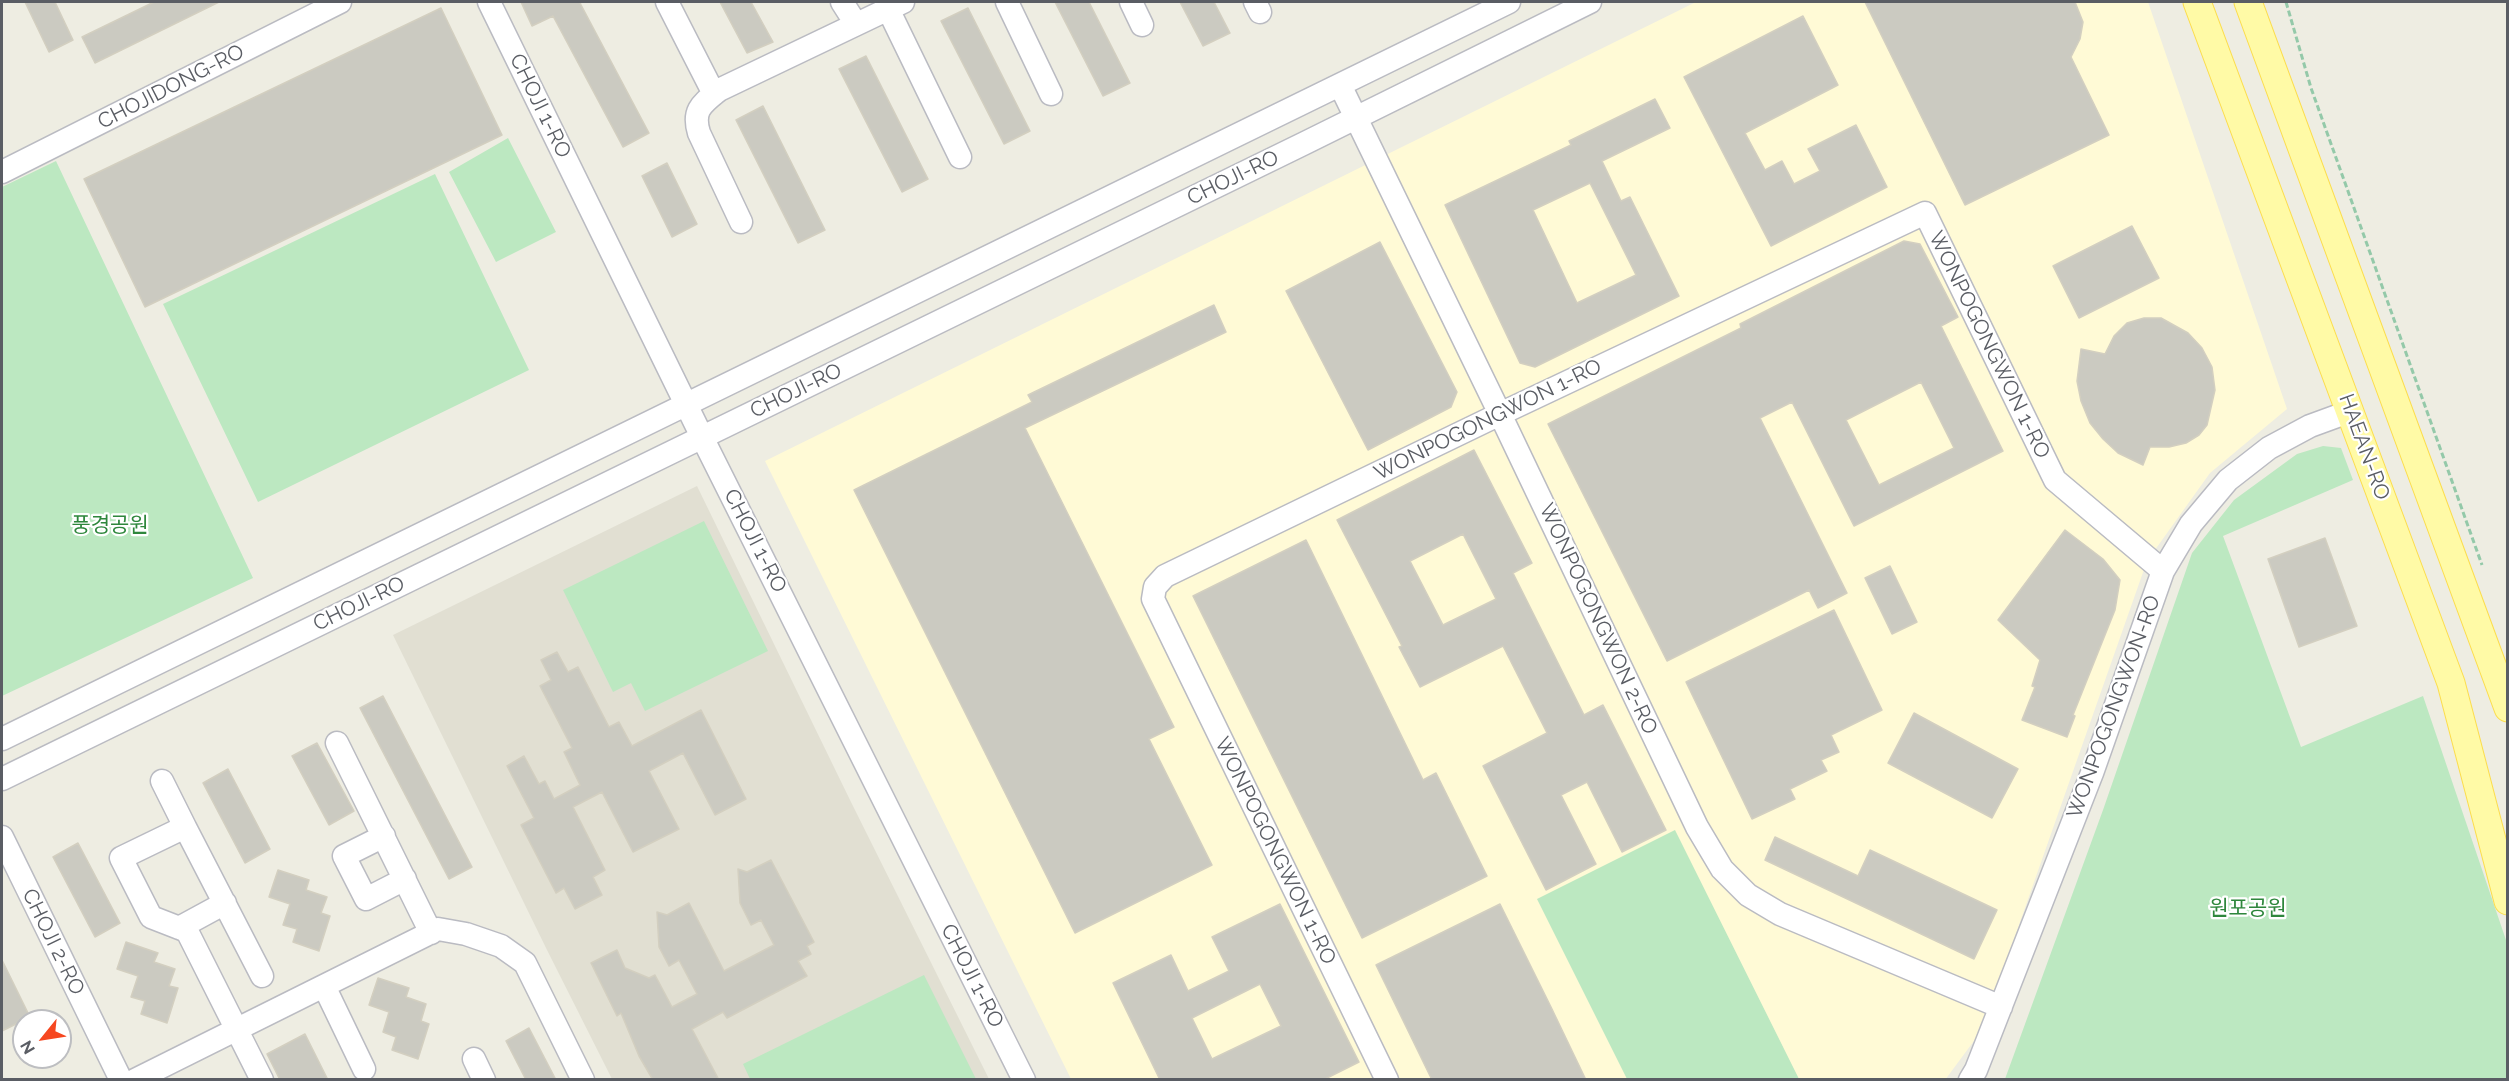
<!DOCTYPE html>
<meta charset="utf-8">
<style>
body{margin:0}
#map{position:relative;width:2509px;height:1081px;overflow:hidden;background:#eeede2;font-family:Raleway,sans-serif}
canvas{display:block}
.frame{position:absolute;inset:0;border:3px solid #5a5d64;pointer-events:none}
.north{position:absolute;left:12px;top:1009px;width:60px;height:60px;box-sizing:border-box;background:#fff;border:2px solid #bdbec1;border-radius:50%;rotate:240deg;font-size:16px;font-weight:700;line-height:24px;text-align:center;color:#5a5d64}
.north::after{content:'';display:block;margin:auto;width:21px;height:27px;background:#f64720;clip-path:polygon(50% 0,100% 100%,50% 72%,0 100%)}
</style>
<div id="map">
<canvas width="2509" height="1081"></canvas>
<div class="frame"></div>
<div class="north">N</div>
</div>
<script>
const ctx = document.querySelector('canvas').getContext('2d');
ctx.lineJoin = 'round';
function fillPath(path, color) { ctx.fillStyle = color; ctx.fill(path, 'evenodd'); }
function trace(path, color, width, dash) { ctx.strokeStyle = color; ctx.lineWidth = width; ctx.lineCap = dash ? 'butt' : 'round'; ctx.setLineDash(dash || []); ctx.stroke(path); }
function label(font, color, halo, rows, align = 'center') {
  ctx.font = font + ' Raleway,"Noto Sans KR",sans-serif'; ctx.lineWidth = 4.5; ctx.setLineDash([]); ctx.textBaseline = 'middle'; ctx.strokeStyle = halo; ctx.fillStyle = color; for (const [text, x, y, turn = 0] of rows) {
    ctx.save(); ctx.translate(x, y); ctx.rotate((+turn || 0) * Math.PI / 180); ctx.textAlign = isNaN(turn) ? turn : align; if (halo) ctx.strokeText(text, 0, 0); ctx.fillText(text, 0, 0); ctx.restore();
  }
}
const commercial = new Path2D(`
 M 1696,2 L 2148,2 L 2287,409 L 2210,473 L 2147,561 L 1982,1030 L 1945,1080 L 1071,1079 L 765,461 Z`);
const education = new Path2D(`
 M 697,486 L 850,800 L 989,1079 L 612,1079 L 547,950 L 393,635 Z`);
const green = new Path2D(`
 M 508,138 L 556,232 L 496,262 L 449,172 Z
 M 56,161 L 253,578 L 2,696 L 2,187 Z
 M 435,174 L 529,370 L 258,502 L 163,304 Z
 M 2323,446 L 2341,448 L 2353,480 L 2223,536 L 2301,747 L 2423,696 L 2507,943 L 2507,1079 L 2005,1079 L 2103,810 L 2192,553 L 2234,500 L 2297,454 Z
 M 704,521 L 768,651 L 645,711 L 631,683 L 613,692 L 563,590 Z
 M 1675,830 L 1799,1079 L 1627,1079 L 1537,899 Z
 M 924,975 L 976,1079 L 750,1079 L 743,1064 Z`);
const building = new Path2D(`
 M 25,2 L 55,2 L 73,40 L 49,52 Z
 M 154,2 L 219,2 L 95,63 L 82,37 Z
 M 521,2 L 582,2 L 580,3 L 649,133 L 623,147 L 553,16 L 532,26 Z
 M 720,2 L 751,2 L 773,42 L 747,53 Z
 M 1055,2 L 1089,2 L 1130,83 L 1103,96 Z
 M 1180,2 L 1214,2 L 1230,33 L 1203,46 Z
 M 1865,2 L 2075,2 L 2083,22 L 2080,39 L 2071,57 L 2109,135 L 1965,205 Z
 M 441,8 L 502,135 L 145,307 L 84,179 Z
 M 968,8 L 1030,131 L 1004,144 L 941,21 Z
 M 1803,16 L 1838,85 L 1745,133 L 1765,170 L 1782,161 L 1794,184 L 1820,171 L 1808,149 L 1856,125 L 1887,187 L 1771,246 L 1684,77 Z
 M 866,56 L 928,179 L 902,192 L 839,69 Z
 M 1655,99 L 1670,128 L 1602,161 L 1621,201 L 1630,197 L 1679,296 L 1535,367 L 1520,363 L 1445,205 L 1571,145 L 1569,141 ZM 1590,183 L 1636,275 L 1577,303 L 1533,210 Z
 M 763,106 L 825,230 L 798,243 L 736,120 Z
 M 667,163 L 697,224 L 672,237 L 642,176 Z
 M 2132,226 L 2159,278 L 2079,318 L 2053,266 Z
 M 1904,241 L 1920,244 L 1958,317 L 1941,326 L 2003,451 L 1854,526 L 1792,402 L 1760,418 L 1847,593 L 1818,608 L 1809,590 L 1667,661 L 1548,424 L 1741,328 L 1740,324 ZM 1921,382 L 1954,448 L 1879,485 L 1846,420 Z
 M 1380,242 L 1457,392 L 1451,407 L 1368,450 L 1286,291 Z
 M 1214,305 L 1226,332 L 1025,428 L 1174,727 L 1149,739 L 1212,865 L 1075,933 L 854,490 L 1032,402 L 1028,395 Z
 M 2144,318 L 2161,318 L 2188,333 L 2202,348 L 2212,367 L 2215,390 L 2207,425 L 2199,435 L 2186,443 L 2169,447 L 2150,447 L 2143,465 L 2118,453 L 2103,439 L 2090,423 L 2081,401 L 2077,381 L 2081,349 L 2105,354 L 2114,336 L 2127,323 Z
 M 1474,450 L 1532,563 L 1513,573 L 1584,715 L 1603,705 L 1666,830 L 1622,852 L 1587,782 L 1561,795 L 1596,864 L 1546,890 L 1483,766 L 1547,733 L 1503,646 L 1420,687 L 1399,647 L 1402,646 L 1337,520 ZM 1463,534 L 1496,599 L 1443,625 L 1410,561 Z
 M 2065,530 L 2103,559 L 2120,580 L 2115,610 L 2073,715 L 2075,716 L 2067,737 L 2022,720 L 2035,687 L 2032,686 L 2040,660 L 1998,620 Z
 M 2325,538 L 2357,626 L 2299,647 L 2268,559 Z
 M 1306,540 L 1423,780 L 1436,773 L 1487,876 L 1362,938 L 1193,596 Z
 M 1890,566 L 1917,622 L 1892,634 L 1865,578 Z
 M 1834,610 L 1882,710 L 1831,735 L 1839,752 L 1821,760 L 1827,771 L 1790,789 L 1795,799 L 1752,819 L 1686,682 Z
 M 557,652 L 568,672 L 578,667 L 609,727 L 619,722 L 632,746 L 701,710 L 746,799 L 715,815 L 683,753 L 649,771 L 679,829 L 633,852 L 602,792 L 573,807 L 605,870 L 593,877 L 602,895 L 575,909 L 564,888 L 556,893 L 521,825 L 534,818 L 507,766 L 524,756 L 539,784 L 545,781 L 554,799 L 580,785 L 564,752 L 572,748 L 540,686 L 551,680 L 541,660 Z
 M 383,696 L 472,867 L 449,879 L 360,708 Z
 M 1914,713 L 2018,769 L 1992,818 L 1888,763 Z
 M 317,743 L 354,811 L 329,825 L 292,756 Z
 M 228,769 L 270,849 L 245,863 L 203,783 Z
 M 1775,837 L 1858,876 L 1870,850 L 1997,910 L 1974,959 L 1765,860 Z
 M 78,843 L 120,923 L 95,937 L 53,857 Z
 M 771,860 L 814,942 L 807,946 L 811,954 L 798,961 L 807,976 L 727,1018 L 723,1012 L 692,1029 L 719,1080 L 653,1080 L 639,1056 L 621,1013 L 617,1016 L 591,963 L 617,950 L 625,968 L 649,978 L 655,975 L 672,1007 L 697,994 L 679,960 L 669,966 L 659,947 L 657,912 L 667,915 L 689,903 L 724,971 L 774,945 L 761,920 L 751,925 L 740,903 L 738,869 L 747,872 Z
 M 278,870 L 309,880 L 306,890 L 327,897 L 321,913 L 330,916 L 319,951 L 293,942 L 297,929 L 283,925 L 290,904 L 269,897 Z
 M 1280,904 L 1359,1062 L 1323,1080 L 1160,1080 L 1113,983 L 1171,955 L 1188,991 L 1229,971 L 1212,937 ZM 1260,984 L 1281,1026 L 1212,1059 L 1192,1018 Z
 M 1500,904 L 1551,1007 L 1586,1080 L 1432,1080 L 1376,965 Z
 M 126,942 L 158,953 L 154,962 L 175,969 L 169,986 L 178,988 L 167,1023 L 141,1014 L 145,1001 L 131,997 L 138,976 L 117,969 Z
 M 2,960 L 30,1017 L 2,1031 Z
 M 378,978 L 409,988 L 406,997 L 426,1004 L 421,1021 L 429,1024 L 418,1059 L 392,1050 L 396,1037 L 383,1032 L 389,1012 L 369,1005 Z
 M 529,1028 L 556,1080 L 526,1080 L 506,1041 Z
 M 305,1034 L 328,1080 L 280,1080 L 267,1054 Z`);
const path = new Path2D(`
 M 2286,2 L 2311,88 L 2482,565`);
const minor = new Path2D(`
 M 489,2 L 702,437 L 1024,1080
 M 667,2 L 714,94
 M 842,2 L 856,24
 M 1007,2 L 1051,94
 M 1131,2 L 1142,25
 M 1255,2 L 1260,12
 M 888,9 L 960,157
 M 1340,85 L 1500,414 L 1697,827 L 1722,869 L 1748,895 L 1780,914 L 2001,1007
 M 2,172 L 340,2
 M 741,222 L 699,133 C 692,110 702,104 719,90 L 903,2
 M 2,739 L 1509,2
 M 337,743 L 431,933
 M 2,779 L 1303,144 L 1590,2
 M 162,781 L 185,827
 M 384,836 L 344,856 L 366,899 L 405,879
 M 2,837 L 121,1080
 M 179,928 L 225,903
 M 324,986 L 364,1069
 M 474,1059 L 484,1080
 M 135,1080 L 438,929 L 466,934 L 501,946 L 525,963 L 583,1080
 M 262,1080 L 187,931 L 151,917 L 121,858 L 185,827 L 262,976
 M 1387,1080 L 1153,599 L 1155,587 L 1165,576 L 1500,414 L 1925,213 L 2055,480 L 2163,571
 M 1970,1080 L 1976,1070 L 2092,773 L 2163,571 L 2191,524 L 2228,480 L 2269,448 L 2310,426 L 2351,411`);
const major = new Path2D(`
 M 2197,2 L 2451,683 L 2508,901
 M 2248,2 L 2508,708`);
const streetNames = [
 ["CHOJIDONG-RO",171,87,-27],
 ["CHOJI 1-RO",540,106,64],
 ["CHOJI-RO",1233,178,-26],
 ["WONPOGONGWON 1-RO",1989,345,64],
 ["CHOJI-RO",796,391,-26],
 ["WONPOGONGWON 1-RO",1488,420,-26],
 ["HAEAN-RO",2364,447,70],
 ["CHOJI 1-RO",755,541,63],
 ["CHOJI-RO",359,604,-26],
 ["WONPOGONGWON 2-RO",1598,619,65],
 ["WONPOGONGWON-RO",2114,707,-70],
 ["WONPOGONGWON 1-RO",1275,851,64],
 ["CHOJI 2-RO",53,942,64],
 ["CHOJI 1-RO",972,976,63]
];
const parkNames = [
 ["풍경공원",110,526],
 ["원포공원",2248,909]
];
fillPath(commercial, '#fffad6');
fillPath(education, '#e1dfd2');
fillPath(green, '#bce8c1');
fillPath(building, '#cbcac1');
trace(building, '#d3cfc0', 1.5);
trace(minor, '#babbc2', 25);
trace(major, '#fcdd4d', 29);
trace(path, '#94c9a9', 3, [6, 3]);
trace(minor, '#fff', 22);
trace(major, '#fffaa6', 27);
label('21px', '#5a5d64', '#fff', streetNames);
label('21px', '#2e873c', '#fff', parkNames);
</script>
